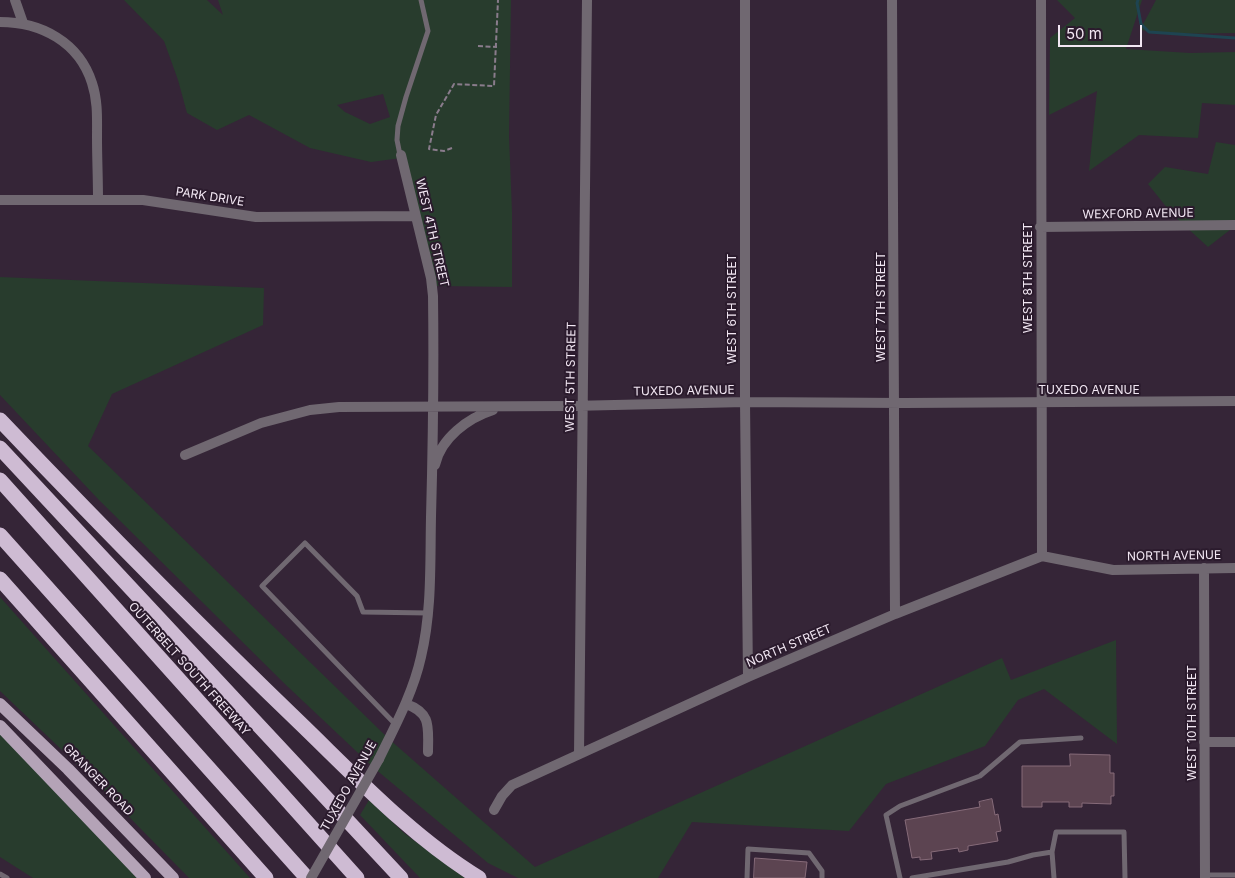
<!DOCTYPE html>
<style>
body{margin:0}
#map{position:relative;width:1235px;height:878px;overflow:hidden;background:#352537;font-family:Inter,sans-serif}
canvas{display:block}
.scale{position:absolute;left:1058px;top:25px;width:84px;height:22px;box-sizing:border-box;border:2px solid #f2e7f3;border-top:0;padding-left:6px;font-size:15px;line-height:18px;white-space:nowrap;color:#f2e7f3;-webkit-text-stroke:4px #2b1b2d;paint-order:stroke}
</style>
<div id="map">
<canvas width="1235" height="878"></canvas>
<div class="scale">50 m</div>
</div>
<script>
const ctx = document.querySelector('canvas').getContext('2d');
ctx.lineJoin = 'round';
function fillPath(path, color) { ctx.fillStyle = color; ctx.fill(path, 'evenodd'); }
function trace(path, color, width, dash) { ctx.strokeStyle = color; ctx.lineWidth = width; ctx.lineCap = dash ? 'butt' : 'round'; ctx.setLineDash(dash || []); ctx.stroke(path); }
function label(font, color, halo, rows, align = 'center') {
  ctx.font = font + ' Inter,sans-serif'; ctx.lineWidth = 4; ctx.setLineDash([]); ctx.textBaseline = 'middle'; ctx.strokeStyle = halo; ctx.fillStyle = color; for (const [text, x, y, turn = 0] of rows) {
    ctx.save(); ctx.translate(x, y); ctx.rotate((+turn || 0) * Math.PI / 180); ctx.textAlign = isNaN(turn) ? turn : align; if (halo) ctx.strokeText(text, 0, 0); ctx.fillText(text, 0, 0); ctx.restore();
  }
}
const green = new Path2D(`
 M 124,0 L 207,0 L 223,15 L 218,0 L 511,0 L 509,136 L 512,212 L 512,287 L 437,286 L 401,158 L 371,162 L 310,148 L 249,115 L 217,130 L 187,113 L 178,80 L 164,41 ZM 383,94 L 390,117 L 370,124 L 345,112 L 337,105 Z
 M 1057,0 L 1142,0 L 1126,49 L 1190,53 L 1235,52 L 1235,105 L 1202,103 L 1198,138 L 1139,135 L 1089,171 L 1097,91 L 1049,115 L 1050,38 L 1075,18 Z
 M 1156,0 L 1235,0 L 1235,33 L 1171,34 L 1140,30 Z
 M 1216,142 L 1235,145 L 1235,226 L 1208,247 L 1172,214 L 1148,184 L 1165,167 L 1208,174 Z
 M 0,277 L 264,288 L 263,325 L 112,394 L 88,446 L 389,739 L 535,867 L 1002,658 L 1011,680 L 1116,640 L 1117,744 L 1044,689 L 1018,700 L 985,746 L 886,784 L 849,831 L 692,822 L 658,878 L 518,878 L 488,863 L 374,768 L 287,686 L 99,500 L 0,395 Z
 M 0,597 L 250,878 L 189,878 L 84,771 L 0,691 Z
 M 0,726 L 145,878 L 33,878 L 0,857 Z
 M 369,800 L 404,833 L 465,878 L 420,878 L 360,815 Z`);
const stream = new Path2D(`
 M 1138,0 L 1137,3 L 1141,24 L 1149,32 L 1235,38`);
const building = new Path2D(`
 M 1070,754 L 1110,755 L 1110,773 L 1114,773 L 1114,796 L 1111,796 L 1111,804 L 1082,803 L 1082,807 L 1069,807 L 1069,802 L 1042,802 L 1042,807 L 1022,807 L 1022,766 L 1070,766 Z
 M 992,799 L 995,815 L 998,814 L 1001,831 L 996,832 L 998,841 L 968,846 L 968,850 L 959,852 L 958,848 L 931,852 L 932,859 L 920,860 L 920,857 L 912,858 L 905,820 L 980,807 L 979,802 Z
 M 755,858 L 807,862 L 805,878 L 754,878 Z`);
const path = new Path2D(`
 M 478,46 L 497,47
 M 452,148 L 444,151 L 429,149 L 436,115 L 454,84 L 494,86 L 498,0`);
const lane = new Path2D(`
 M 400,155 L 397,140 L 398,126 L 406,97 L 428,31 L 421,0
 M 396,725 L 262,586 L 305,543 L 357,596 L 363,612 L 428,613
 M 1052,852 L 1056,832 L 1124,832 L 1125,878
 M 0,874 L 7,878
 M 1205,875 L 1235,875
 M 747,878 L 748,849 L 809,853 L 822,871 L 822,878
 M 900,878 L 886,815 L 900,806 L 980,776 L 1020,742 L 1081,738
 M 912,878 L 1008,862 L 1033,855 L 1052,852 L 1054,878`);
const street = new Path2D(`
 M 15,0 L 23,23
 M 745,0 L 745,402 L 748,677
 M 892,0 L 895,614
 M 1041,0 L 1042,556
 M 0,22 C 41,22 79,42 92,83 C 98,101 97,119 97,137 C 97,158 98,178 98,199
 M 0,200 L 143,200 L 256,217 L 415,216
 M 1040,227 L 1235,225
 M 185,455 L 261,423 L 310,410 L 339,407 L 571,406 L 745,402 L 904,403 L 1235,401
 M 435,465 C 441,438 468,418 493,410
 M 1204,568 L 1205,878
 M 406,704 C 432,713 428,728 428,752
 M 1204,742 L 1235,742
 M 579,754 L 587,0
 M 379,759 C 395,726 413,693 421,657 C 432,611 430,564 431,517 C 433,443 434,370 433,296 L 431,278 L 401,155
 M 494,810 L 502,796 L 512,785 L 748,677 L 895,614 L 1042,556 L 1113,570 L 1235,568`);
const primary = new Path2D(`
 M 0,704 L 68,769 L 173,878
 M 0,726 L 145,878`);
const highway = new Path2D(`
 M 0,420 C 98,523 197,624 300,723 C 356,777 412,837 479,878
 M 0,448 L 401,878
 M 0,480 L 357,878
 M 0,535 L 307,878
 M 0,579 L 266,878`);
const streetBridge = new Path2D(`
 M 311,878 L 379,759`);
const streetNames = [
 ["PARK DRIVE",210,197,9],
 ["WEXFORD AVENUE",1138,214,-1],
 ["WEST 4TH STREET",432,233,77],
 ["WEST 8TH STREET",1028,278,-90],
 ["WEST 7TH STREET",881,307,-90],
 ["WEST 6TH STREET",732,309,-90],
 ["WEST 5TH STREET",571,377,-89],
 ["TUXEDO AVENUE",1089,390],
 ["TUXEDO AVENUE",684,391,-1],
 ["NORTH AVENUE",1174,556,-1],
 ["NORTH STREET",789,646,-23],
 ["OUTERBELT SOUTH FREEWAY",189,669,48],
 ["WEST 10TH STREET",1192,723,-90],
 ["GRANGER ROAD",98,780,46],
 ["TUXEDO AVENUE",349,786,-61]
];
fillPath(green, '#283c2d');
trace(stream, '#1e4451', 3);
fillPath(building, '#5c4451');
trace(building, '#866b79', 1);
trace(path, '#8a7c8c', 2, [5, 2.5]);
trace(lane, '#706871', 5);
trace(street, '#706871', 10);
trace(primary, '#b4a3b7', 12);
trace(highway, '#cebbd3', 15);
trace(streetBridge, '#706871', 10);
label('12px', '#f2e7f3', '#2b1b2d', streetNames);
</script>
